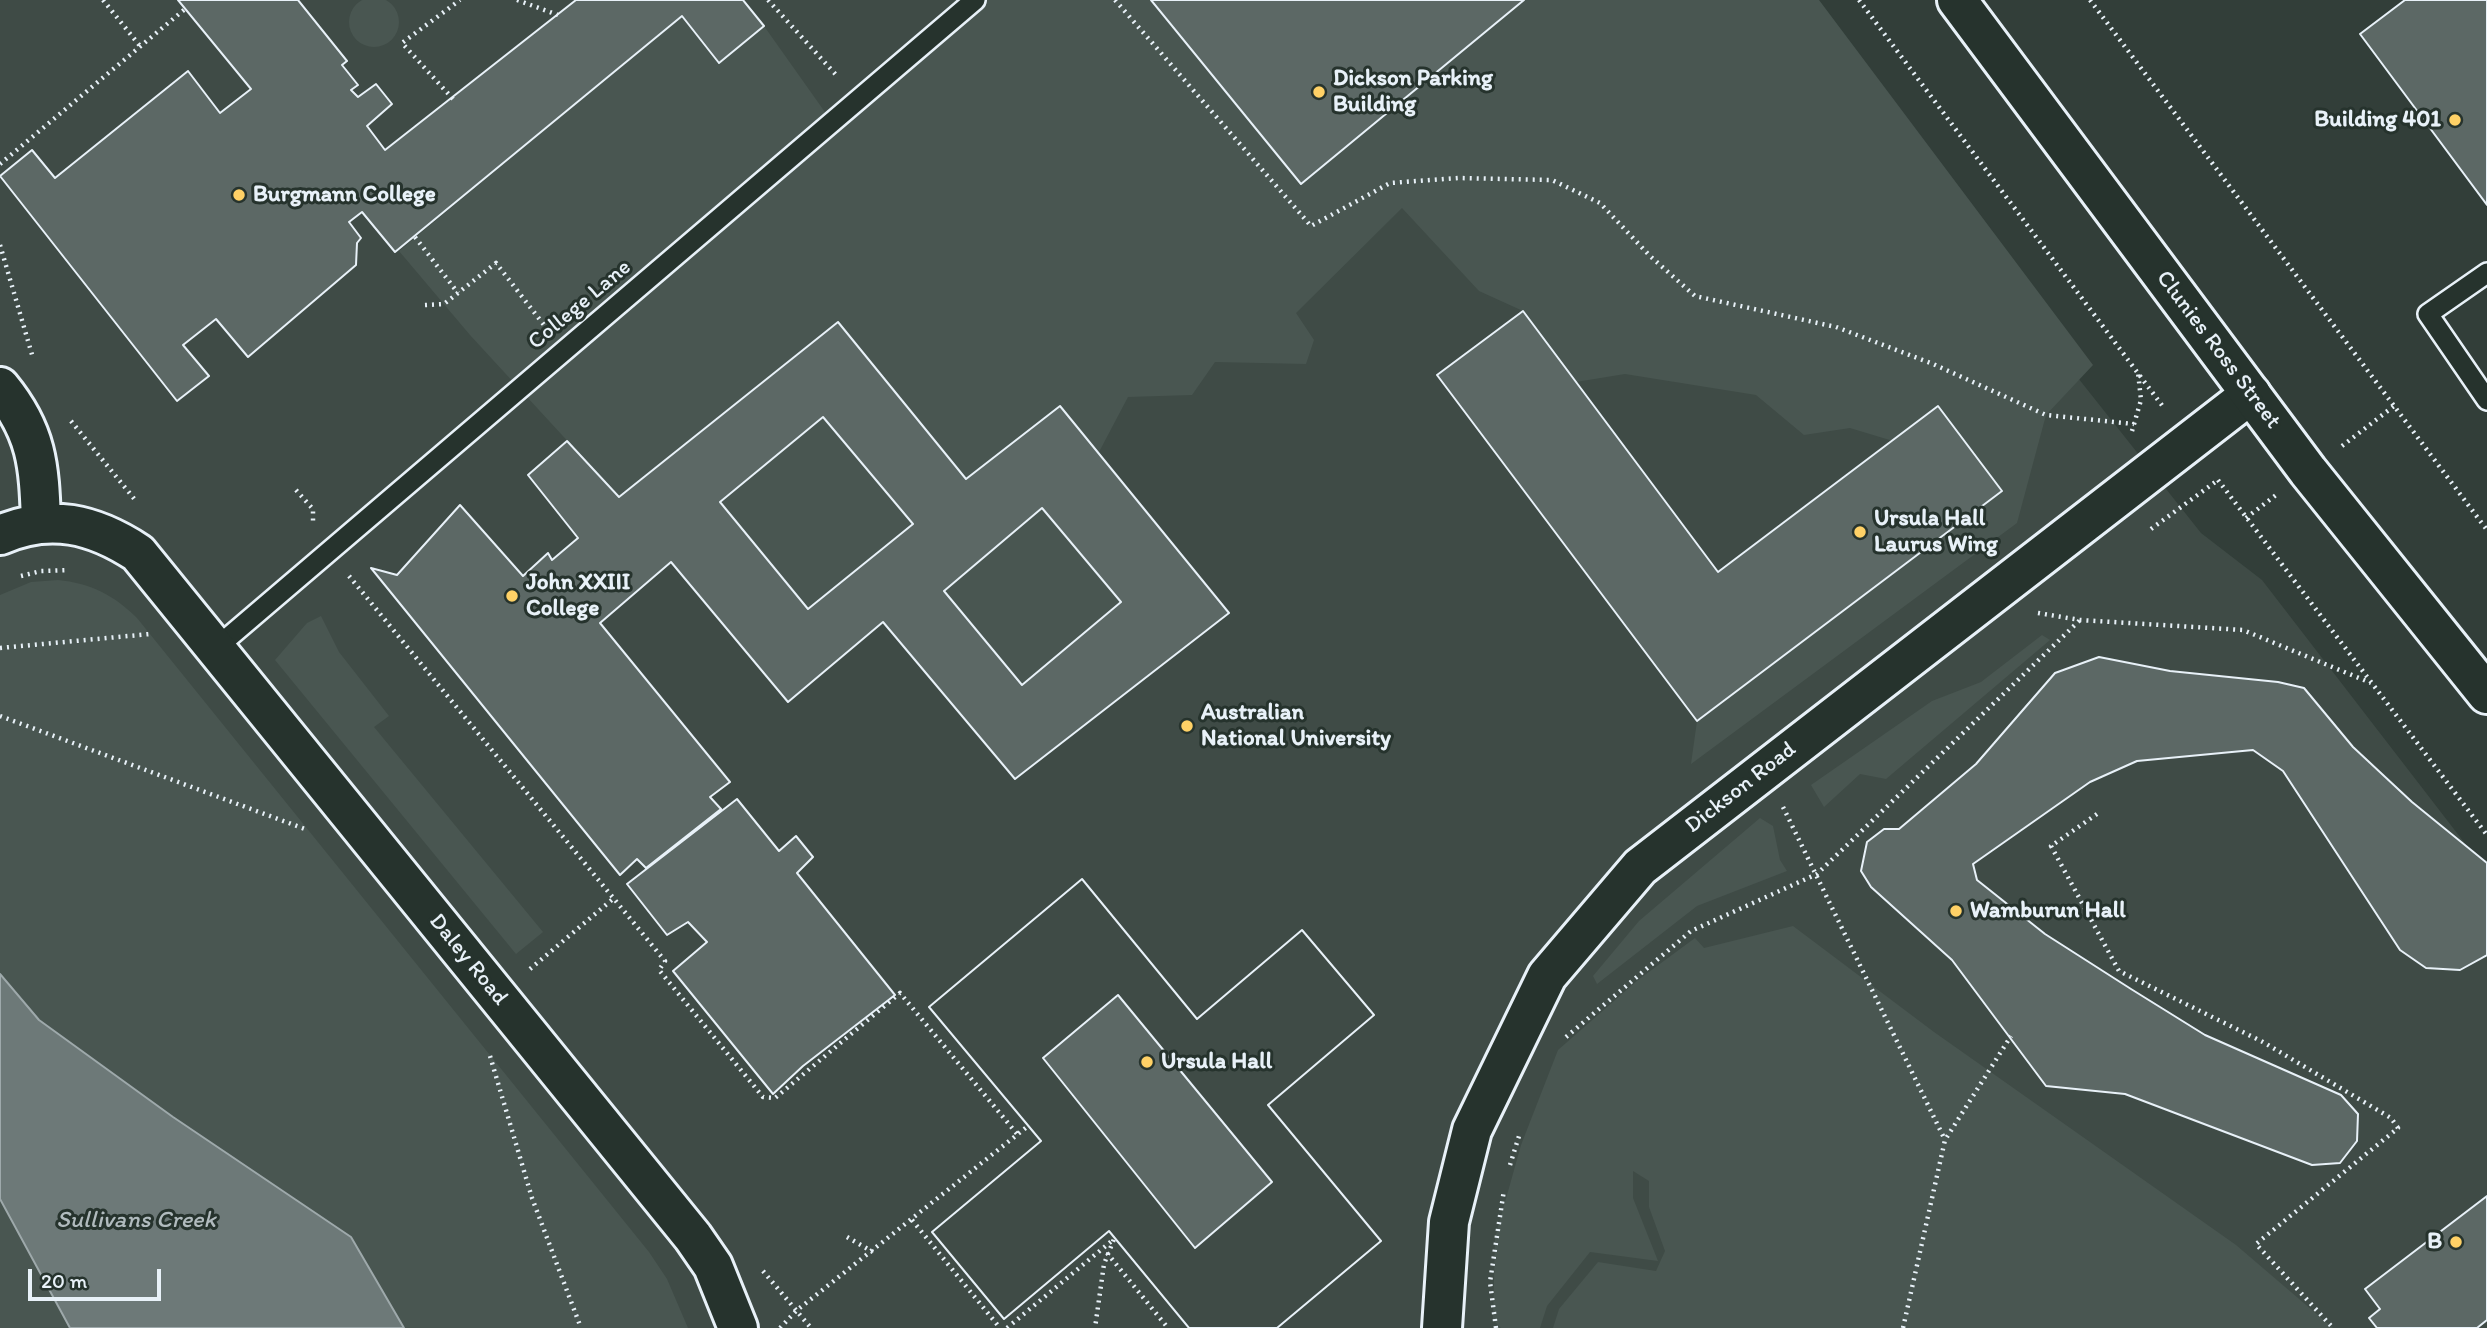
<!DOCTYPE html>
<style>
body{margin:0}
#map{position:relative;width:2487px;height:1328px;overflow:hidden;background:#323e39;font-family:Itim,sans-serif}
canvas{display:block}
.scale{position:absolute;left:28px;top:1269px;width:133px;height:32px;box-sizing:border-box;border:4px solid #e8f1f8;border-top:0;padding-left:9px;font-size:21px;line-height:24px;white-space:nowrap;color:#e8f1f8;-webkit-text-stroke:5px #26332d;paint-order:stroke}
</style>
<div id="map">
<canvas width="2487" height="1328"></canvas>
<div class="scale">20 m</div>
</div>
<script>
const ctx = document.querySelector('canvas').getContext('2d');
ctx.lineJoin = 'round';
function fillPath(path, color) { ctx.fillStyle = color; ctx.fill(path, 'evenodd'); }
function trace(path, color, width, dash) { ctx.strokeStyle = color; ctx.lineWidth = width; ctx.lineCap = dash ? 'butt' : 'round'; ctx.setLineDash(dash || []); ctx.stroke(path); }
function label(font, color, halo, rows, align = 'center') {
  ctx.font = font + ' Itim,sans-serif'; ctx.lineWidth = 6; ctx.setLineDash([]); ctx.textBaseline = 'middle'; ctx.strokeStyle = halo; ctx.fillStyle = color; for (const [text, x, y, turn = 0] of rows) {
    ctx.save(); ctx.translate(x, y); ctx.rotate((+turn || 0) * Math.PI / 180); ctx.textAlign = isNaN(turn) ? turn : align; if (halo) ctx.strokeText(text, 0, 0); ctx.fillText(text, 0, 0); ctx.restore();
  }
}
const built = new Path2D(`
 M 0,0 L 1791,0 L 2063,359 L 2201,533 L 2262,580 L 2487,872 L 2487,1328 L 0,1328 Z`);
const green = new Path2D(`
 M349 22a25 25 0 1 1 50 0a25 25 0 1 1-50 0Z
 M 975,0 L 1151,0 L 1301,184 L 1524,0 L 1819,0 L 2093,365 L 2046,415 L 2017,523 L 1691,764 L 1697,721 L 2001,492 L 1938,406 L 1893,441 L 1850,428 L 1804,435 L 1756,395 L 1625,374 L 1576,382 L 1523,311 L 1479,291 L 1402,208 L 1296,313 L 1314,340 L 1306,364 L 1215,362 L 1192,395 L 1128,397 L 1099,452 L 1060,406 L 966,479 L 837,322 L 619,497 L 470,335 L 399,251 L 682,16 L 719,62 L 764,26 L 832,122 Z
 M 823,417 L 913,524 L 808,609 L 720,502 Z
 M 1042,508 L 1121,602 L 1022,685 L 944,591 Z
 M 58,580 C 90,583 114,595 137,618 L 649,1252 L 667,1279 L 688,1328 L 404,1328 L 351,1237 L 173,1117 L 39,1020 L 0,974 L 0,595 L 31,582 Z
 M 321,616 L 339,652 L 389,716 L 374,727 L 543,932 L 516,954 L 275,660 L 307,623 Z
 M 2042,635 L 2050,640 L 1886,779 L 1860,774 L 1824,807 L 1811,785 L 1932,701 L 1981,682 Z
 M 1760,818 L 1773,826 L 1780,860 L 1787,871 L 1697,906 L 1597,984 L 1593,976 L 1639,921 Z
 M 1793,926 L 1934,1032 L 2236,1245 L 2333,1328 L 1553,1328 L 1559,1309 L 1598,1262 L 1656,1271 L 1665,1251 L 1649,1207 L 1649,1181 L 1633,1171 L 1633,1198 L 1658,1261 L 1590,1252 L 1547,1306 L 1540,1328 L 1501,1328 L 1493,1320 L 1495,1238 L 1521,1145 L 1558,1050 L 1638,980 L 1695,938 L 1704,948 Z
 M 0,1199 L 67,1318 L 70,1328 L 0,1328 Z`);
const water = new Path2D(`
 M 0,974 L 39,1020 L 173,1117 L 351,1237 L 404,1328 L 70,1328 L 0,1199 Z`);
const building = new Path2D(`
 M 178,0 L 298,0 L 347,61 L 342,65 L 358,85 L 351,90 L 358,97 L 376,84 L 392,104 L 367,126 L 385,150 L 576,0 L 743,0 L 764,26 L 719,63 L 682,16 L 395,252 L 362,212 L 349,222 L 361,238 L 357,243 L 356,265 L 248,357 L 216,319 L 183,345 L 209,376 L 177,401 L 0,176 L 32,150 L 55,178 L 188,71 L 220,113 L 251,89 Z
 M 1151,0 L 1524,0 L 1301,184 Z
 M 2405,0 L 2487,0 L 2487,205 L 2360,34 Z
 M 1523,311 L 1718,572 L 1938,406 L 2002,491 L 1697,721 L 1437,375 Z
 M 838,322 L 966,479 L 1060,406 L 1229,613 L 1015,779 L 883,622 L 788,702 L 671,562 L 600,623 L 730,782 L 710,797 L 721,809 L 646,868 L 637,859 L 620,875 L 371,568 L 397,575 L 460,505 L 523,576 L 548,553 L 552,560 L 578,538 L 528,475 L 567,441 L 619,497 ZM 823,417 L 913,524 L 808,609 L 720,502 ZM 1042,508 L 1121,602 L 1022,685 L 944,591 Z
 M 2099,657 L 2170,671 L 2278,682 L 2304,688 L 2353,747 L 2412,802 L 2487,863 L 2487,955 L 2460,970 L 2426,968 L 2400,950 L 2283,771 L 2253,750 L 2137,761 L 2090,782 L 1973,864 L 1977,880 L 2045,934 L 2131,989 L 2205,1035 L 2341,1095 L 2358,1114 L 2357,1141 L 2340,1163 L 2312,1165 L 2125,1094 L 2046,1086 L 1952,960 L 1871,887 L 1861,871 L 1867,842 L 1884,829 L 1899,829 L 1976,764 L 2055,673 Z
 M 737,799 L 779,851 L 796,836 L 813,857 L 797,873 L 895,995 L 803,1066 L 773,1094 L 673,971 L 707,942 L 688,922 L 667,935 L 627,884 Z
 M 1082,879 L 1197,1019 L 1302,930 L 1374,1015 L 1268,1105 L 1381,1241 L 1277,1328 L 1189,1328 L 1109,1231 L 1004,1319 L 932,1232 L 1041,1141 L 929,1007 ZM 1118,995 L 1272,1182 L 1195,1248 L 1043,1058 Z
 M 1082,879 L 1197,1019 L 1302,930 L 1374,1015 L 1268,1105 L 1381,1241 L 1277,1328 L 1189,1328 L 1109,1231 L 1004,1319 L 932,1232 L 1041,1141 L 929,1007 Z
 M 2487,1196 L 2487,1320 L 2477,1328 L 2377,1328 L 2369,1318 L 2380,1309 L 2365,1289 Z`);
const path = new Path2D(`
 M 103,0 L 140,46
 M 517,0 L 558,15
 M 768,0 L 838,77
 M 1115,0 L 1311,226 L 1390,183 L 1458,178 L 1552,180 L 1600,203 L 1650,256 L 1695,296 L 1836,327 L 1933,364 L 2046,415 L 2134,424
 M 1859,0 L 2164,408
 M 2090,0 L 2487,530
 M 453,99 L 402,43 L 460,0
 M 0,164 L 185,9
 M 415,237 L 458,293
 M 0,245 L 33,358
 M 425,305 L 444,304 L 496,263 L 544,325
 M 71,421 L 136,501
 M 2132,431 L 2141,400 L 2138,372
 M 2342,446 L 2394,406
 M 2218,480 L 2487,835
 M 296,490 L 313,509 L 313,521
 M 2246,518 L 2276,495
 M 2151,529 L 2218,480
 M 21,576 L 41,571 L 68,570
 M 349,576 L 665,961 L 659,970 L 763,1097 L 775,1098 L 900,993 L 1018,1135
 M 2038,613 L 2080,620 L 2243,630 L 2371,683
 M 0,648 L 150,634
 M 0,716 L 305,829
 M 1783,807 L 1945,1140
 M 2097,814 L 2051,846 L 2119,971 L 2263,1042 L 2391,1118 L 2398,1128 L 2256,1244 L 2333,1328
 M 530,969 L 614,898
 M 1566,1037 L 1691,931 L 1817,874 L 2080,620
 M 490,1056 L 532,1198 L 581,1328
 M 1510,1165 L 1519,1136
 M 912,1220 L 1000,1328
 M 847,1237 L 873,1252
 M 1107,1253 L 1168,1328
 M 763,1271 L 811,1328
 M 780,1328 L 796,1311 L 1028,1126
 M 1007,1328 L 1114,1239 L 1104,1264 L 1095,1328
 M 1496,1328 L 1490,1282 L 1504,1190
 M 1903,1328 L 1945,1140 L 2011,1036`);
const lane = new Path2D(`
 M 2487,273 L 2428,314 L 2487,400
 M 216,648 L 975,0`);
const street = new Path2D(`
 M 0,387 C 37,432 39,465 41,521
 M 0,535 C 50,513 94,524 138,553 L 693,1237 L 713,1266 L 738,1328
 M 1442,1328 L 1449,1222 L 1472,1130 L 1547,976 L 1640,867 L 2251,394`);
const secondary = new Path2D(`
 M 1957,0 L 2308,471 L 2487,694`);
const markers = [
 [1319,92,7,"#ffd166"],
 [2455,120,7,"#ffd166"],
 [239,195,7,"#ffd166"],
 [1860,532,7,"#ffd166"],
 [512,596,7,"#ffd166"],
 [1187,726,7,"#ffd166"],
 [1956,911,7,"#ffd166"],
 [1147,1062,7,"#ffd166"],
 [2456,1242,7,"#ffd166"]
];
const poiNames = [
 ["Dickson Parking",1333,79],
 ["Building",1333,105],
 ["Building 401",2441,120,"right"],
 ["Burgmann College",253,195],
 ["Ursula Hall",1874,519],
 ["Laurus Wing",1874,545],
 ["John XXIII",526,583],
 ["College",526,609],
 ["Australian",1201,713],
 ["National University",1201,739],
 ["Wamburun Hall",1970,911],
 ["Ursula Hall",1161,1062],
 ["B",2442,1242,"right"]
];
const streetNames = [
 ["College Lane",580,305,-40],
 ["Clunies Ross Street",2218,350,53],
 ["Dickson Road",1741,788,-38],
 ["Daley Road",468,960,51]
];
const waterNames = [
 ["Sullivans Creek",136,1221]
];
fillPath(built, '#3f4b46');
fillPath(green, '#495651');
fillPath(water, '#6d7978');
trace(water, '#9ea9ab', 2);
fillPath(building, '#5c6865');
trace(building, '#e8f1f8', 2);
trace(lane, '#e8f1f8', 24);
trace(street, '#e8f1f8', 44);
trace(secondary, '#e8f1f8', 44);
trace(path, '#e8f1f8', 4.5, [2, 5]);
trace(lane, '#26332d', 19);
trace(street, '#26332d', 38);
trace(secondary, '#26332d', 38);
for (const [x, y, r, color] of markers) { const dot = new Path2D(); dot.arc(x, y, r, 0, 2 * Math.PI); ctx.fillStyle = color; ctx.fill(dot); trace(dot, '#26332d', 2.5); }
label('bold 23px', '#e8f1f8', '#26332d', poiNames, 'left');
label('23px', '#e8f1f8', '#26332d', streetNames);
label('italic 24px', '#b1bbbe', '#26332d', waterNames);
</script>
